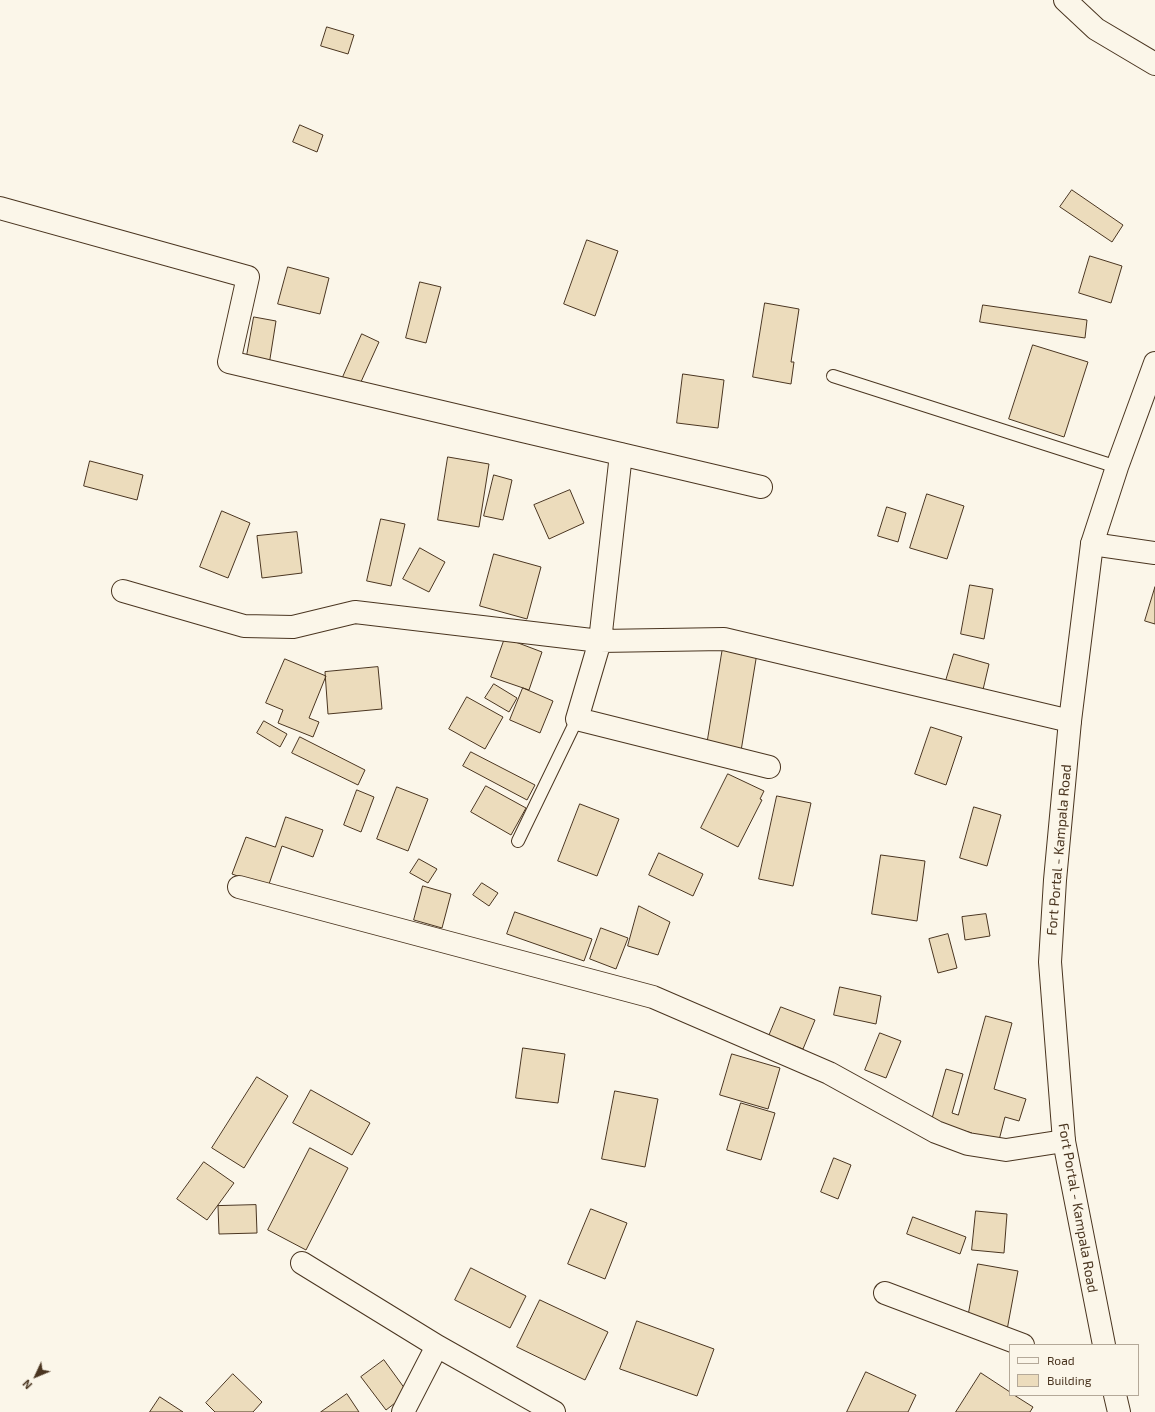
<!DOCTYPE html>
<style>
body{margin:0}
#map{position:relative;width:1155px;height:1412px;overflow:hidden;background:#fbf6e9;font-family:"Exo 2",sans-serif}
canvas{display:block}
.legend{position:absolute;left:1009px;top:1344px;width:130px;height:52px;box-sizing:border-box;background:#fbf6e9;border:1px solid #b4a999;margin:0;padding:5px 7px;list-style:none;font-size:12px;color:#4a3520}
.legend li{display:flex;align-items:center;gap:8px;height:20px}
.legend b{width:20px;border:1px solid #b4a999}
.north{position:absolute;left:16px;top:1356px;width:40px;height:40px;-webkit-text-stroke:3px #fbf6e9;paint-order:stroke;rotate:226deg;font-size:11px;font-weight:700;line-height:16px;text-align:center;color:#4a3520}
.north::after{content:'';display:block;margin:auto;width:14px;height:18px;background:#4a3520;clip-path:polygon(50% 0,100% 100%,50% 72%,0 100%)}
</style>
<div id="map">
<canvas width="1155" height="1412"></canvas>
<ul class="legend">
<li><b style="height:5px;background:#fbf6e9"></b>Road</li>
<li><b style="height:11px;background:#ecdcbc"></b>Building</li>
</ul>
<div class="north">N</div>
</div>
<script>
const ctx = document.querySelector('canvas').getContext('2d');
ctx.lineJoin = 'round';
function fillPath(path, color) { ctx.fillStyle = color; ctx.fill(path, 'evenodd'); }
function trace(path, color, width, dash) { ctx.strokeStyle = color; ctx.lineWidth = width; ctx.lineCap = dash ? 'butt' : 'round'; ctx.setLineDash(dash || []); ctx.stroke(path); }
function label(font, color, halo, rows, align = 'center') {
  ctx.font = font + ' "Exo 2",sans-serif'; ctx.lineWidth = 3; ctx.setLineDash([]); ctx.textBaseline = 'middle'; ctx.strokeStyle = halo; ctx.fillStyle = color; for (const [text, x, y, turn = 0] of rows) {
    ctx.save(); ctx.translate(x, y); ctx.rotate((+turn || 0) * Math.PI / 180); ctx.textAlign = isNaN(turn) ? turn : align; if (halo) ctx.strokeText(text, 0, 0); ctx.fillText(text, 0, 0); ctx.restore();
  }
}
const building = new Path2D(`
 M 327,27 L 354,35 L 348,54 L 321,46 Z
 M 300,125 L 323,135 L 317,152 L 293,142 Z
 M 1072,190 L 1123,225 L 1112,242 L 1060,207 Z
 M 587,240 L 618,251 L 595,316 L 564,304 Z
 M 1090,256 L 1122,266 L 1111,303 L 1079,293 Z
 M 288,267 L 329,278 L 320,314 L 278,304 Z
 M 420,282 L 441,287 L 426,343 L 406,338 Z
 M 765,303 L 799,309 L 791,362 L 794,362 L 791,384 L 753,377 Z
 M 983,305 L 1087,320 L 1085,338 L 980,322 Z
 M 254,317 L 276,321 L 269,365 L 246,361 Z
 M 362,334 L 379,342 L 360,384 L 343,377 Z
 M 1033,345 L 1088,362 L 1064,437 L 1009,419 Z
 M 683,374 L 724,380 L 718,428 L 677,423 Z
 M 448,457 L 489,464 L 479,527 L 438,520 Z
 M 90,461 L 143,475 L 137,500 L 84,486 Z
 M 494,475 L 512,480 L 503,520 L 484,516 Z
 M 570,490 L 584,523 L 549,539 L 534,505 Z
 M 927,494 L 964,506 L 947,559 L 910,548 Z
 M 887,507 L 906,513 L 898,542 L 878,536 Z
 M 222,511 L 250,523 L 228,578 L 200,567 Z
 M 381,519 L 405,524 L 391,586 L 367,581 Z
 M 297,532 L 302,573 L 262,578 L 257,536 Z
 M 420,548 L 445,562 L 429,592 L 403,579 Z
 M 494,554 L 541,567 L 527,619 L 480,606 Z
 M 970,585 L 993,589 L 984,639 L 961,634 Z
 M 1155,587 L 1155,624 L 1145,621 Z
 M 505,638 L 542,652 L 529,690 L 491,677 Z
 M 723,647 L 757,653 L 741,751 L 707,745 Z
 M 954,654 L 989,664 L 982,694 L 945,684 Z
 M 285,659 L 326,676 L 309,718 L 319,722 L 313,737 L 278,723 L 283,710 L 266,703 Z
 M 378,667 L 382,709 L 328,714 L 325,672 Z
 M 494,684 L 517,698 L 509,712 L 485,698 Z
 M 523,688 L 553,701 L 540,733 L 510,720 Z
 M 467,697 L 503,717 L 485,749 L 449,729 Z
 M 264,721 L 287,734 L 280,747 L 257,733 Z
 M 931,727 L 962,737 L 946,785 L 915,774 Z
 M 300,737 L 365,770 L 358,785 L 292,753 Z
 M 471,752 L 535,785 L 527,800 L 463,766 Z
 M 728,774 L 764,791 L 760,799 L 762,800 L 738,847 L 701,828 Z
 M 486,786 L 526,808 L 511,835 L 471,812 Z
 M 397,787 L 428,799 L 408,851 L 377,839 Z
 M 357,790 L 374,797 L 361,832 L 344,825 Z
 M 777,796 L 811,803 L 793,886 L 759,879 Z
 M 580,804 L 619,819 L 597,876 L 558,861 Z
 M 974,807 L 1001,815 L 987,866 L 960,858 Z
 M 286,817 L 323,830 L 313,857 L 282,846 L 268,887 L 232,874 L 246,837 L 275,847 Z
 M 659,853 L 703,874 L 693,896 L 649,875 Z
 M 881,855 L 925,861 L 917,921 L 872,914 Z
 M 419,859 L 437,869 L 428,883 L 410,873 Z
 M 482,883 L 498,893 L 489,906 L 473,895 Z
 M 423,886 L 451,894 L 442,928 L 414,920 Z
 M 639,906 L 670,922 L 658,955 L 628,946 Z
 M 515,912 L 592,939 L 584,961 L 507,934 Z
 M 986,914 L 990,936 L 965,940 L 962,917 Z
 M 601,928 L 628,938 L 616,969 L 590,959 Z
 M 948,934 L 957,968 L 938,973 L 929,939 Z
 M 840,987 L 881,996 L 876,1024 L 834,1015 Z
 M 781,1007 L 815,1020 L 803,1049 L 769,1036 Z
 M 986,1016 L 1012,1023 L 994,1089 L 1026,1099 L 1019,1121 L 1005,1117 L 998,1144 L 971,1136 L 972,1133 L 931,1122 L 946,1069 L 963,1074 L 952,1113 L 958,1115 Z
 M 880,1033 L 901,1041 L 886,1078 L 865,1070 Z
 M 523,1048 L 565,1054 L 558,1103 L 516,1098 Z
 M 732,1054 L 780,1068 L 768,1109 L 720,1095 Z
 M 257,1077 L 288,1096 L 244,1168 L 212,1148 Z
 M 311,1090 L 370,1123 L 352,1155 L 293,1123 Z
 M 615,1091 L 658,1099 L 645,1167 L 602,1159 Z
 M 741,1103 L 775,1113 L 761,1160 L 727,1150 Z
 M 310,1148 L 348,1168 L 306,1250 L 268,1230 Z
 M 834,1158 L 851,1165 L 838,1199 L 821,1192 Z
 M 204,1162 L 234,1183 L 207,1220 L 177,1199 Z
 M 256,1205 L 257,1233 L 219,1234 L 218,1206 Z
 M 591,1209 L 627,1223 L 605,1279 L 568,1264 Z
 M 976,1211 L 1007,1214 L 1004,1253 L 972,1250 Z
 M 913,1217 L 966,1237 L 960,1254 L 907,1234 Z
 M 978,1264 L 1018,1271 L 1007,1330 L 967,1323 Z
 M 471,1268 L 526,1296 L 510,1328 L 455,1300 Z
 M 540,1300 L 608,1332 L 585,1380 L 517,1347 Z
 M 637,1321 L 714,1349 L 697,1396 L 620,1369 Z
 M 384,1360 L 408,1393 L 386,1410 L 361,1377 Z
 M 866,1372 L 916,1395 L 908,1412 L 847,1412 Z
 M 981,1373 L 1010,1392 L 1010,1395 L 1014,1395 L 1033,1407 L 1030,1412 L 956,1412 Z
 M 233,1374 L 262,1402 L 253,1412 L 215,1412 L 206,1403 Z
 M 347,1394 L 359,1412 L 321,1412 Z
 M 160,1397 L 183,1412 L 150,1412 Z`);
const lane = new Path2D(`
 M 833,376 L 1117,467
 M 518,841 L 577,719`);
const street = new Path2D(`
 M 1065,0 L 1096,29 L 1155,64
 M 0,208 L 248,277 L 229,362 L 761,487
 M 621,454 L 600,641 L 577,719 L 769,767
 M 1092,544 L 1155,553
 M 123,591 L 244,626 L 293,627 L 355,612 L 600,641 L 724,639 L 1070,721
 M 239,887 L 653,997 L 829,1073 L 936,1132 L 968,1144 L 1006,1150 L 1064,1141
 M 302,1263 L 437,1346 L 554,1412
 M 885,1293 L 1023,1345
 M 403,1412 L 437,1346`);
const primary = new Path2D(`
 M 1104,1345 L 1064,1141 L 1050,962 L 1055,880 L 1070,721 L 1092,544 L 1117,467 L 1155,363
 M 1115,1395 L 1119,1412`);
const streetNames = [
 ["Fort Portal - Kampala Road",1059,850,-85],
 ["Fort Portal - Kampala Road",1078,1208,80]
];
fillPath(building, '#ecdcbc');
trace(building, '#4a3520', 1);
trace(lane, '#4a3520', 14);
trace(street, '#4a3520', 24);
trace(primary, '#4a3520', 24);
trace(lane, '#fbf6e9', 12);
trace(street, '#fbf6e9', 22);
trace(primary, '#fbf6e9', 22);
label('14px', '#4a3520', '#fbf6e9', streetNames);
</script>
